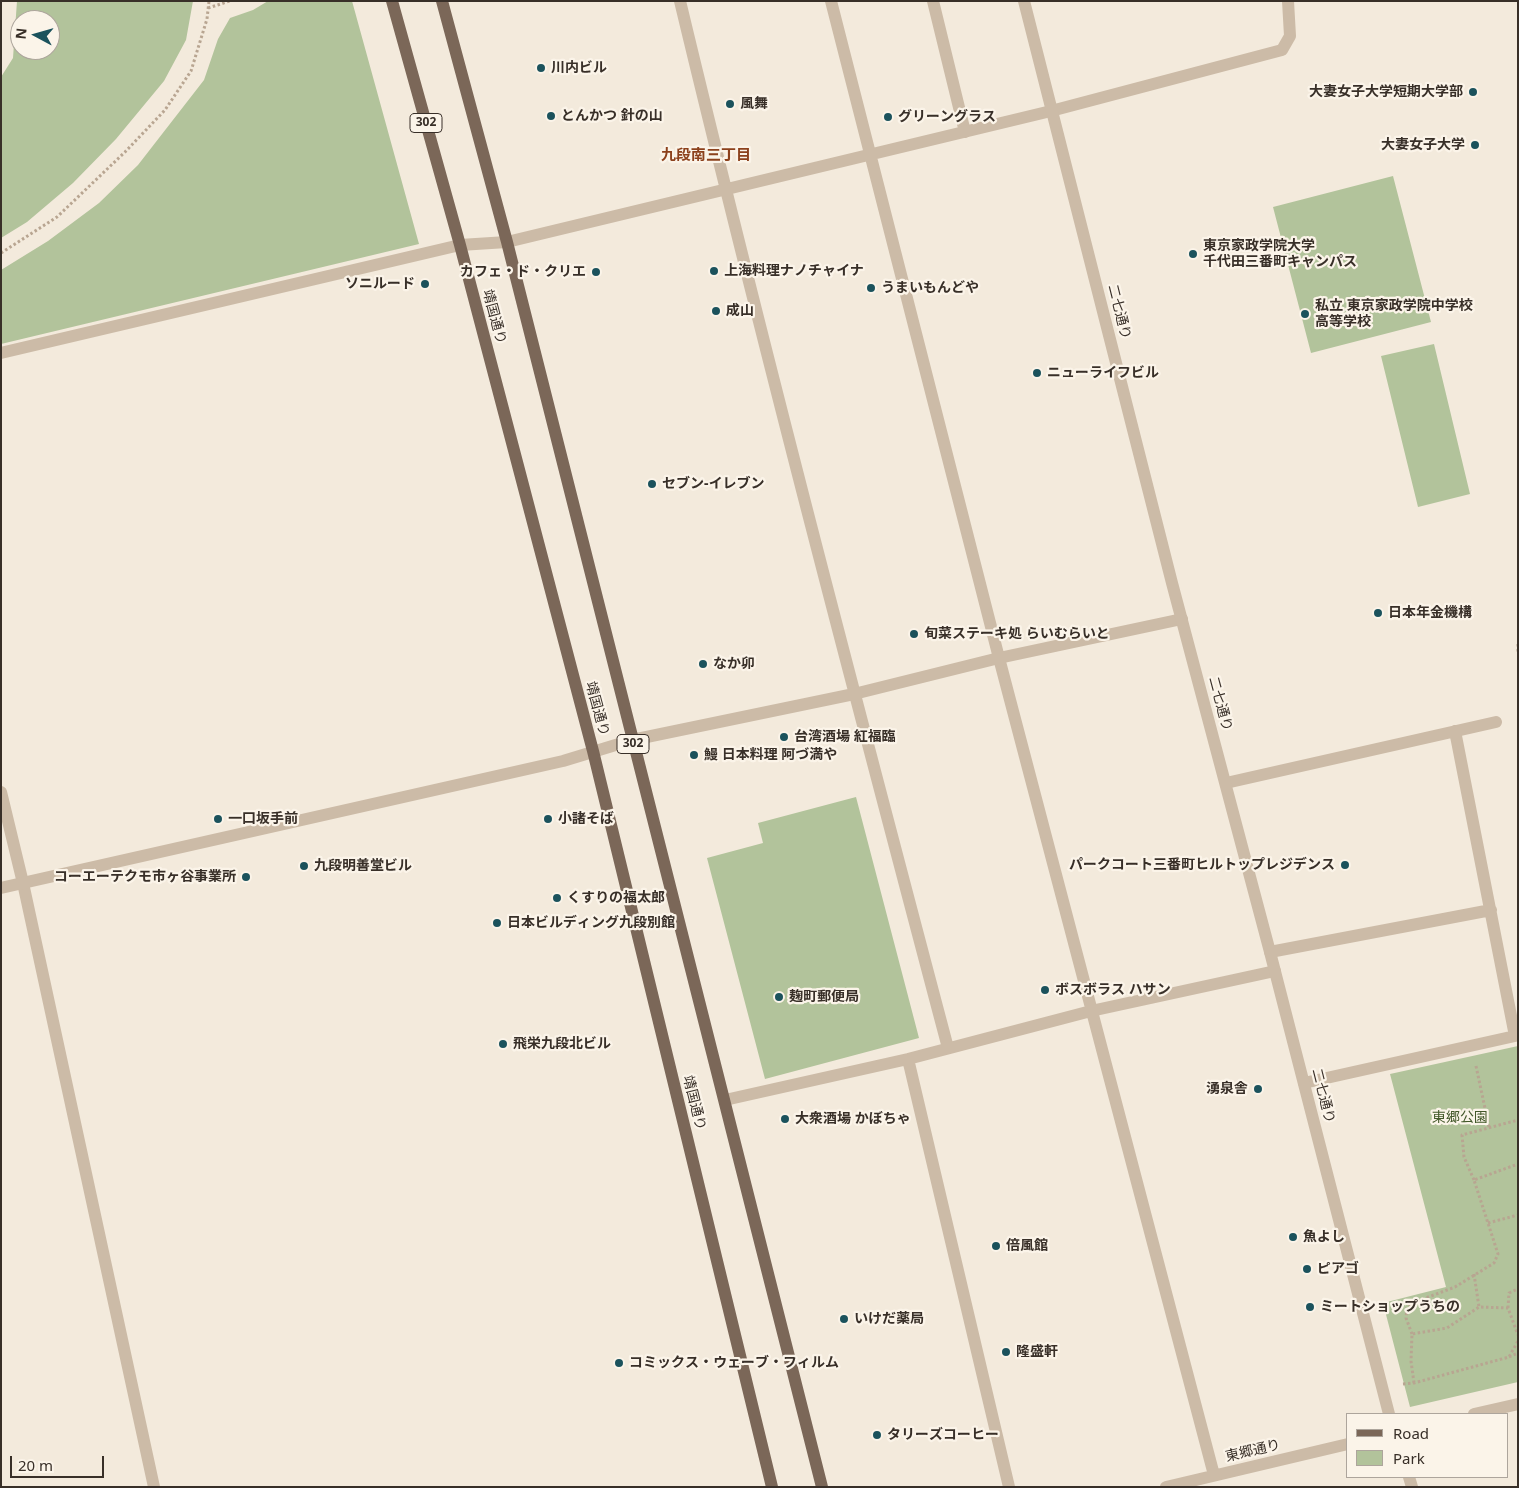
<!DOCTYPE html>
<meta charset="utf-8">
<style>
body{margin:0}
#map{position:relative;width:1519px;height:1488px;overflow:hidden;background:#f3eadc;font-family:"Noto Sans",sans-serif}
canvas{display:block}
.frame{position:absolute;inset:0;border:2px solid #382f28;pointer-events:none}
.legend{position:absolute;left:1346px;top:1413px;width:162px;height:65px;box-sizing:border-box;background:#fbf4e9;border:1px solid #ada59c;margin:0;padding:6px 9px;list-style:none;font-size:15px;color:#382f28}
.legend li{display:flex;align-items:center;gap:10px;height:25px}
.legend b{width:25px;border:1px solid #ada59c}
.north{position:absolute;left:10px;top:10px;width:50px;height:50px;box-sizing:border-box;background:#fbf4e9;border:1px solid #ada59c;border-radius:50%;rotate:276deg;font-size:14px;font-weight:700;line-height:20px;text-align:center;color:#382f28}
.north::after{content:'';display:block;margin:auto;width:18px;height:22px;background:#1b525c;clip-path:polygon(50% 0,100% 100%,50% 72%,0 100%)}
.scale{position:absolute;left:10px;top:1456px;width:94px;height:22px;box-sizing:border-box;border:2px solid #382f28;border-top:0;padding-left:6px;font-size:15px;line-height:18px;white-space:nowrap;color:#382f28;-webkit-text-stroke:4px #fbf4e9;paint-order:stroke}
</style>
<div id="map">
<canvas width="1519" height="1488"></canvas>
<div class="frame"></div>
<ul class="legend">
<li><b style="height:6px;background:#7b6758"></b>Road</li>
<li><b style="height:14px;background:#b2c39b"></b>Park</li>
</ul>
<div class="north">N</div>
<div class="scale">20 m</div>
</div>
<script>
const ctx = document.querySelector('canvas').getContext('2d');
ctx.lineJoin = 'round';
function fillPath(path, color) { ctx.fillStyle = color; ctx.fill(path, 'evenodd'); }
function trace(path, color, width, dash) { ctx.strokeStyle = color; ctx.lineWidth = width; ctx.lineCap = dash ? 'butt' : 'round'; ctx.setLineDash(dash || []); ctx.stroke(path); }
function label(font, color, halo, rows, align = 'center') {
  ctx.font = font + ' "Noto Sans","Noto Sans JP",sans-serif'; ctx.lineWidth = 4.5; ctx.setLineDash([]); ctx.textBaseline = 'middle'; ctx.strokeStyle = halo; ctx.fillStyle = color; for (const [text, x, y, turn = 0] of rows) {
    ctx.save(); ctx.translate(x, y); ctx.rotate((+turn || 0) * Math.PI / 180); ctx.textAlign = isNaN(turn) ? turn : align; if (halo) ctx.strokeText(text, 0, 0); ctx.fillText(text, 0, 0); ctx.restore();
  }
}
const green = new Path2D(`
 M 17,1 L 193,1 L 186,40 L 164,81 L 116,139 L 73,183 L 27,222 L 1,238 L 1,77 L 13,58 ZM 20,20 L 50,20 L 50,50 L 20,50 Z
 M 268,1 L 352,1 L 419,244 L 1,344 L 1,270 L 48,241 L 99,203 L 138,165 L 204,80 L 218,39 L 230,18 L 253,10 Z
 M 1393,176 L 1431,322 L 1311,353 L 1273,207 Z
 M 1434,344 L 1470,494 L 1418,507 L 1381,356 Z
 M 856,797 L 919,1038 L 765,1079 L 707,858 L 763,843 L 758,823 Z
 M 1518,1046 L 1518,1382 L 1410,1407 L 1383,1303 L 1446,1287 L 1390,1074 Z`);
const path = new Path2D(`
 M 208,8 L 230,1
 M 1,253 L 57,217 L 125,152 L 165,110 L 191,71 L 207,19 L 209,1
 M 1518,644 L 1518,654
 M 1476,1066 L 1489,1127
 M 1474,1180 L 1464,1157 L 1462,1135 L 1518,1120
 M 1488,1223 L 1518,1215
 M 1474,1274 L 1479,1307
 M 1508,1308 L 1509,1293 L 1518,1289
 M 1412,1334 L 1406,1318 L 1407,1307 L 1415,1302 L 1455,1287 L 1494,1263 L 1498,1254 L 1474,1180 L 1518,1164
 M 1509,1357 L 1518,1353
 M 1414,1383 L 1411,1361 L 1412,1334 L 1447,1328 L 1479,1307 L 1508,1308 L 1518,1335
 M 1403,1384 L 1414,1383 L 1509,1357 L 1518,1341`);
const service = new Path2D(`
 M 933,1 L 965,132
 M 1226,783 L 1496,722
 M 1270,952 L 1491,910
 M 1304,1083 L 1515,1036 L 1455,731`);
const minor = new Path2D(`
 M 680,1 C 764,351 856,700 948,1048
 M 831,1 L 999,658 L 1214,1475
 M 1,353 L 460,245 L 507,242 L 1051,111 L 1282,50 L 1290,36 L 1288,1
 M 632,740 L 854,694 L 999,658 L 1182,619
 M 1,792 L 23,883 L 154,1487
 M 908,1059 L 1009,1487
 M 725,1100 L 908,1059 L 1091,1011 L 1275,971
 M 1474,1414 L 1518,1404
 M 1166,1487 L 1348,1444`);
const tertiary = new Path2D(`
 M 1024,1 L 1172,583 L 1270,952 L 1389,1414
 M 1,888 L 563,761 L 632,740
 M 1409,1477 L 1412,1487`);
const primary = new Path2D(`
 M 392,1 L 460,245 L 593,751 L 772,1487
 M 442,1 L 507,242 L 822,1487`);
const markers = [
 [541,68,5,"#1b525c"],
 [1473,92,5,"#1b525c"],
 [730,104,5,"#1b525c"],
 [551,116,5,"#1b525c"],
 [888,117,5,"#1b525c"],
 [1475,145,5,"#1b525c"],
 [1193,254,5,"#1b525c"],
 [714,271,5,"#1b525c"],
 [596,272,5,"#1b525c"],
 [425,284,5,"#1b525c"],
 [871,288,5,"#1b525c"],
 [716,311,5,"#1b525c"],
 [1305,314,5,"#1b525c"],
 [1037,373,5,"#1b525c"],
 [652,484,5,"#1b525c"],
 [1378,613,5,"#1b525c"],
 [914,634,5,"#1b525c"],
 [703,664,5,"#1b525c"],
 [784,737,5,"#1b525c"],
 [694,755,5,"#1b525c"],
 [218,819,5,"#1b525c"],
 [548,819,5,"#1b525c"],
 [1345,865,5,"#1b525c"],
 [304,866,5,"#1b525c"],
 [246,877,5,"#1b525c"],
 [557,898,5,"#1b525c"],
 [497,923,5,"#1b525c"],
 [1045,990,5,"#1b525c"],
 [779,997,5,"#1b525c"],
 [503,1044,5,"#1b525c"],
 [1258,1089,5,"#1b525c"],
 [785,1119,5,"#1b525c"],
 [1293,1237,5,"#1b525c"],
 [996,1246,5,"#1b525c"],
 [1307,1269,5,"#1b525c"],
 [1310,1307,5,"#1b525c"],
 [844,1319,5,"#1b525c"],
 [1006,1352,5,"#1b525c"],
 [619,1363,5,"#1b525c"],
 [877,1435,5,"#1b525c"]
];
const shields = [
 [426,123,32],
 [633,744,32]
];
const shieldNames = [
 ["302",426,123],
 ["302",633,744]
];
const poiNames = [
 ["川内ビル",551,68],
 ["大妻女子大学短期大学部",1463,92,"right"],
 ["風舞",740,104],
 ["とんかつ 針の山",561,116],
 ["グリーングラス",898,117],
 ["大妻女子大学",1465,145,"right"],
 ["東京家政学院大学",1203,246],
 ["千代田三番町キャンパス",1203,262],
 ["上海料理ナノチャイナ",724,271],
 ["カフェ・ド・クリエ",586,272,"right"],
 ["ソニルード",415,284,"right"],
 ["うまいもんどや",881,288],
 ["私立 東京家政学院中学校",1315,306],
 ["高等学校",1315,322],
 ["成山",726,311],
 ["ニューライフビル",1047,373],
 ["セブン-イレブン",662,484],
 ["日本年金機構",1388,613],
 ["旬菜ステーキ処 らいむらいと",924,634],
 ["なか卯",713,664],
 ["台湾酒場 紅福臨",794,737],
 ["鰻 日本料理 阿づ満や",704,755],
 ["一口坂手前",228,819],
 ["小諸そば",558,819],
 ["パークコート三番町ヒルトップレジデンス",1335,865,"right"],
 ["九段明善堂ビル",314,866],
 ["コーエーテクモ市ヶ谷事業所",236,877,"right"],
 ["くすりの福太郎",567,898],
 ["日本ビルディング九段別館",507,923],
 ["ボスボラス ハサン",1055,990],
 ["麹町郵便局",789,997],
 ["飛栄九段北ビル",513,1044],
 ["湧泉舎",1248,1089,"right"],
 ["大衆酒場 かぼちゃ",795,1119],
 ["魚よし",1303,1237],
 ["倍風館",1006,1246],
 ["ピアゴ",1317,1269],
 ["ミートショップうちの",1320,1307],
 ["いけだ薬局",854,1319],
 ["隆盛軒",1016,1352],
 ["コミックス・ウェーブ・フィルム",629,1363],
 ["タリーズコーヒー",887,1435]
];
const streetNames = [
 ["二七通り",1119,312,76],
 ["靖国通り",494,317,75],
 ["二七通り",1220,704,75],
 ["靖国通り",597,709,75],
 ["二七通り",1323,1096,76],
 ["靖国通り",694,1103,76],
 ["東郷通り",1253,1451,-13]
];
const parkNames = [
 ["東郷公園",1460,1118]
];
const neighbourhoodNames = [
 ["九段南三丁目",706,156]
];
fillPath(green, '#b2c39b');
trace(path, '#b8a591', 3, [2.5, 2.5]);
trace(service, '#ccbba7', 12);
trace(minor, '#ccbba7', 12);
trace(tertiary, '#ccbba7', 12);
trace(primary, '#7b6758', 12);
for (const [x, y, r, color] of markers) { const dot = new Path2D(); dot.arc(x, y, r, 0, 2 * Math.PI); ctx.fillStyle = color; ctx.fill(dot); trace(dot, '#fbf4e9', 2); }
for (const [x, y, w] of shields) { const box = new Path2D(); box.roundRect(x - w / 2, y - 9.5, w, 19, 4); ctx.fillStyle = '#fbf4e9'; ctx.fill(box); trace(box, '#382f28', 1); }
label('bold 12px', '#382f28', null, shieldNames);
label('bold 14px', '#382f28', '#fbf4e9', poiNames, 'left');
label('14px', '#382f28', '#fbf4e9', streetNames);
label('14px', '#43582a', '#fbf4e9', parkNames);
label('bold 15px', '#8c411c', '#fbf4e9', neighbourhoodNames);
</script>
